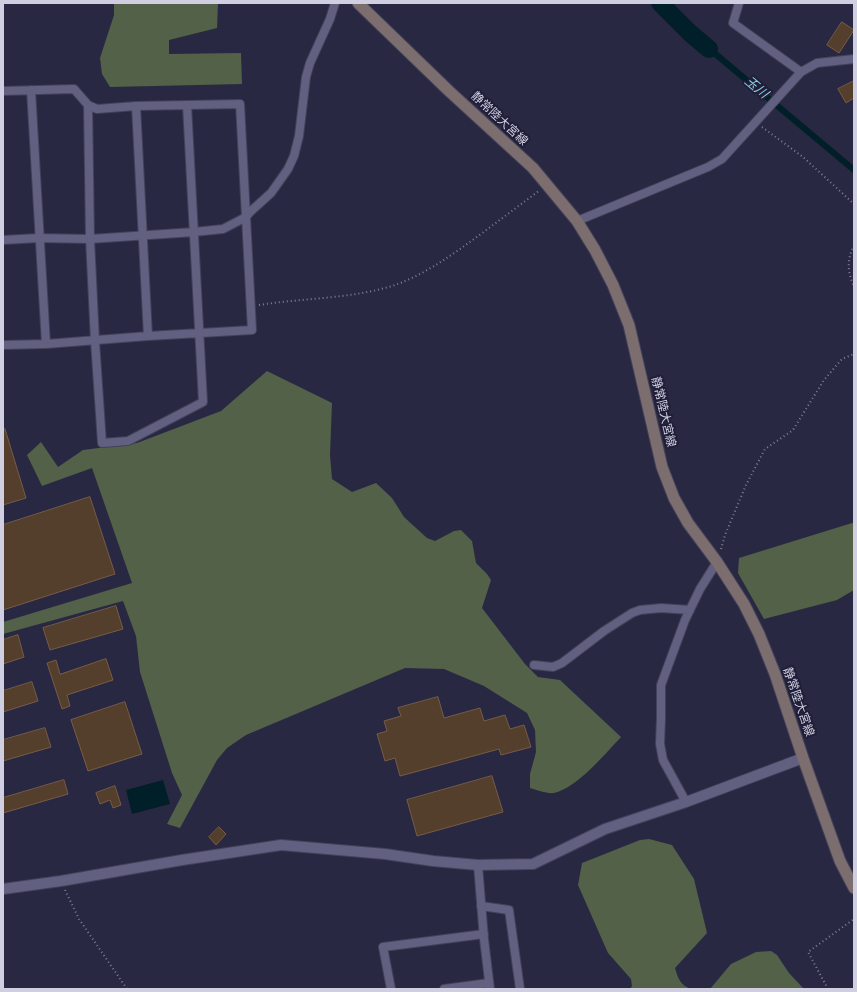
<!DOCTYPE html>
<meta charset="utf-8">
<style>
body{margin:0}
#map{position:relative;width:857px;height:992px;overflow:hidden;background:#292843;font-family:Signika,sans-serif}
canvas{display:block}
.frame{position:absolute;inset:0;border:4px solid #cfcfe1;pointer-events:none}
</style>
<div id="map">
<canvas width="857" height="992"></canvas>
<div class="frame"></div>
</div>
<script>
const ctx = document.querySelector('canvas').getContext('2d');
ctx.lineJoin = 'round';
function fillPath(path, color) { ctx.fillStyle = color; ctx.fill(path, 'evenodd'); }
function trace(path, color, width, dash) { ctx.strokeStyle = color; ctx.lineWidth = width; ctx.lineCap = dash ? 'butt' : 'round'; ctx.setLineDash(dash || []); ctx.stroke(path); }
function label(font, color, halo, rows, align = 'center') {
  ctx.font = font + ' Signika,"Noto Sans JP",sans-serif'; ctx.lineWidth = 4; ctx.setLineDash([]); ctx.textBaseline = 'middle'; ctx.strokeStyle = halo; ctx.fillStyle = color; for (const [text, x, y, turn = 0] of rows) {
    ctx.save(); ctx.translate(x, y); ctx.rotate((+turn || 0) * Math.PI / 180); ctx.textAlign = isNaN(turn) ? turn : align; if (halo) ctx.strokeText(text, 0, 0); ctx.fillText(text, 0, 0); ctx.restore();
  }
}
const forest = new Path2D(`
 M 85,3 L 218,3 L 217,28 L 169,40 L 169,54 L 241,53 L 242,84 L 110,87 L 102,74 L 100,58 L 114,15 L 114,3 Z
 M 267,371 L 332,403 L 330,455 L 332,479 L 352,492 L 376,483 L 392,498 L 404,517 L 427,538 L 435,541 L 454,531 L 461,530 L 472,541 L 476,563 L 487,574 L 491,580 L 482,608 L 525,664 L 538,677 L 560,680 L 621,737 C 605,754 577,788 554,793 C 547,794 537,790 530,788 L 530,774 L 536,752 L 535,730 L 527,713 L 484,686 L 444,669 L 405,668 L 246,735 L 227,748 L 217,760 L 180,828 L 167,824 L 182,795 L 172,773 L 140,672 L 136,636 L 123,601 L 3,634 L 3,622 L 132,583 L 92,468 L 42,486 L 27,455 L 41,442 L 58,467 L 83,450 L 137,443 L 221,411 Z
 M 852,523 L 854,524 L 854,590 L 837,600 L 764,619 L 738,573 L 739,558 Z
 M 649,839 L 672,845 L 694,879 L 707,933 L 675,968 C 678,978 680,985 691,989 L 630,989 L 632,986 L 631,979 L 608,953 L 578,885 L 582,863 L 640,840 Z
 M 771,951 L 777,955 L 789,973 L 804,989 L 710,989 L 731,964 L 756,952 Z`);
const water = new Path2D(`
 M 693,31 L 854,166 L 854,174 L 689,36 Z
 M 163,780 L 170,804 L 132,814 L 126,790 Z`);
const river = new Path2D(`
 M 660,3 L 690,33 L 709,49`);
const building = new Path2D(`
 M 842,22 L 854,30 L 839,53 L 827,45 Z
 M 854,81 L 854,98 L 846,103 L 838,89 Z
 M 5,429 L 26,498 L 3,505 L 3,430 Z
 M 90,497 L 115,574 L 3,610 L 3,525 Z
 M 116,606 L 123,629 L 50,650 L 43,628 Z
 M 18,635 L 24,657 L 3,664 L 3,640 Z
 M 106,659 L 113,680 L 67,695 L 70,706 L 62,709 L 47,663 L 56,660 L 60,674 Z
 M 32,682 L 38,701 L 3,712 L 3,691 Z
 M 438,697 L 444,718 L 480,708 L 484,721 L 505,715 L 510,729 L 524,725 L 531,747 L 501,755 L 499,749 L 400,776 L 395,758 L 385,761 L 377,734 L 387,731 L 384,721 L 401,716 L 398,708 Z
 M 125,702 L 142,754 L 88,771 L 71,720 Z
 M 45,728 L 51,747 L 3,761 L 3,740 Z
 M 492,776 L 503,812 L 417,836 L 407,800 Z
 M 64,780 L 68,794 L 3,813 L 3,798 Z
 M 115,786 L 121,805 L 113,808 L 110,800 L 100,804 L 96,793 Z
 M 219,827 L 226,834 L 216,845 L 209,837 Z`);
const path = new Path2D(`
 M 762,127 L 803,157 L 854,204
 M 854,245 C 847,259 847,272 854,286
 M 259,305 C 303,298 349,299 392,286 C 425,275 453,254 481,234 C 501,219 520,205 540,190
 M 721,549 L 725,535 L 746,485 L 765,449 L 793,430 L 824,380 L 842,359 L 854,354
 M 65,890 L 79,919 L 127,989
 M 828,989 L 808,952 L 854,919`);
const minor = new Path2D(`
 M 739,3 L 733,23 L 801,72
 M 31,90 L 46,344
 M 3,91 L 74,89 L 88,105 L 97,109 L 136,106 L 240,104 L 252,330 L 148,336 L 46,344 L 3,345
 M 88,105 L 90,239 L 95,341 L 102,443 L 128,441 L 203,402 L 187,105
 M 136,106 L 148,336
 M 577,221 L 708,167 L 722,159 L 801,72 L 817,63 L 854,59
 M 3,240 L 39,238 L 90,239 L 194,232 L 223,229 L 246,217 L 250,212 L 271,193 L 288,169 L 294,156 L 299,136 L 306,77 L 310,63 L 330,19 L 335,3
 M 534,665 L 553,667 L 562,663 L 604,631 L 632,613 L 640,610 L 661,608 L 690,610
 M 686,802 L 663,760 L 660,744 L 661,718 L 661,685 L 685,620 L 700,589 L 717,562
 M 478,865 L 484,939 L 490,989
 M 481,906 L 509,910 L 520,989
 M 391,989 L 383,947 L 484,934
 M 444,989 L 489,983`);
const tertiary = new Path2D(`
 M 3,889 L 61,881 L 182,860 L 281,845 L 385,854 L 433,861 L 478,865 L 533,864 L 605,829 L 686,802 L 803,758`);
const secondary = new Path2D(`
 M 358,3 L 449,91 L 533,168 L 577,221 L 595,250 L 613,285 L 629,325 L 662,467 L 674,498 L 688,523 L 717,562 L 744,604 L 759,634 L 775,674 L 803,758 L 840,861 L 854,888`);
const streetNames = [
 ["静常陸大宮線",499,119,43],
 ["静常陸大宮線",663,412,77],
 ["静常陸大宮線",798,702,71]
];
const waterNames = [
 ["玉川",756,88,40]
];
fillPath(forest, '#526148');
fillPath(water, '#001f28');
trace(river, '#001f28', 18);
fillPath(building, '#543f2c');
trace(building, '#775c45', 1);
trace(minor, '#444259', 10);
trace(tertiary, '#444259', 12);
trace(secondary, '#444259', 13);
trace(path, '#807f95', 2, [1, 3]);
trace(minor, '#616080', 8);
trace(tertiary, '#616080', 10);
trace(secondary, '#7c6e6e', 11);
label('12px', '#cfcfe1', '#201e38', streetNames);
label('italic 13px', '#8fd0e5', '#201e38', waterNames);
</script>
